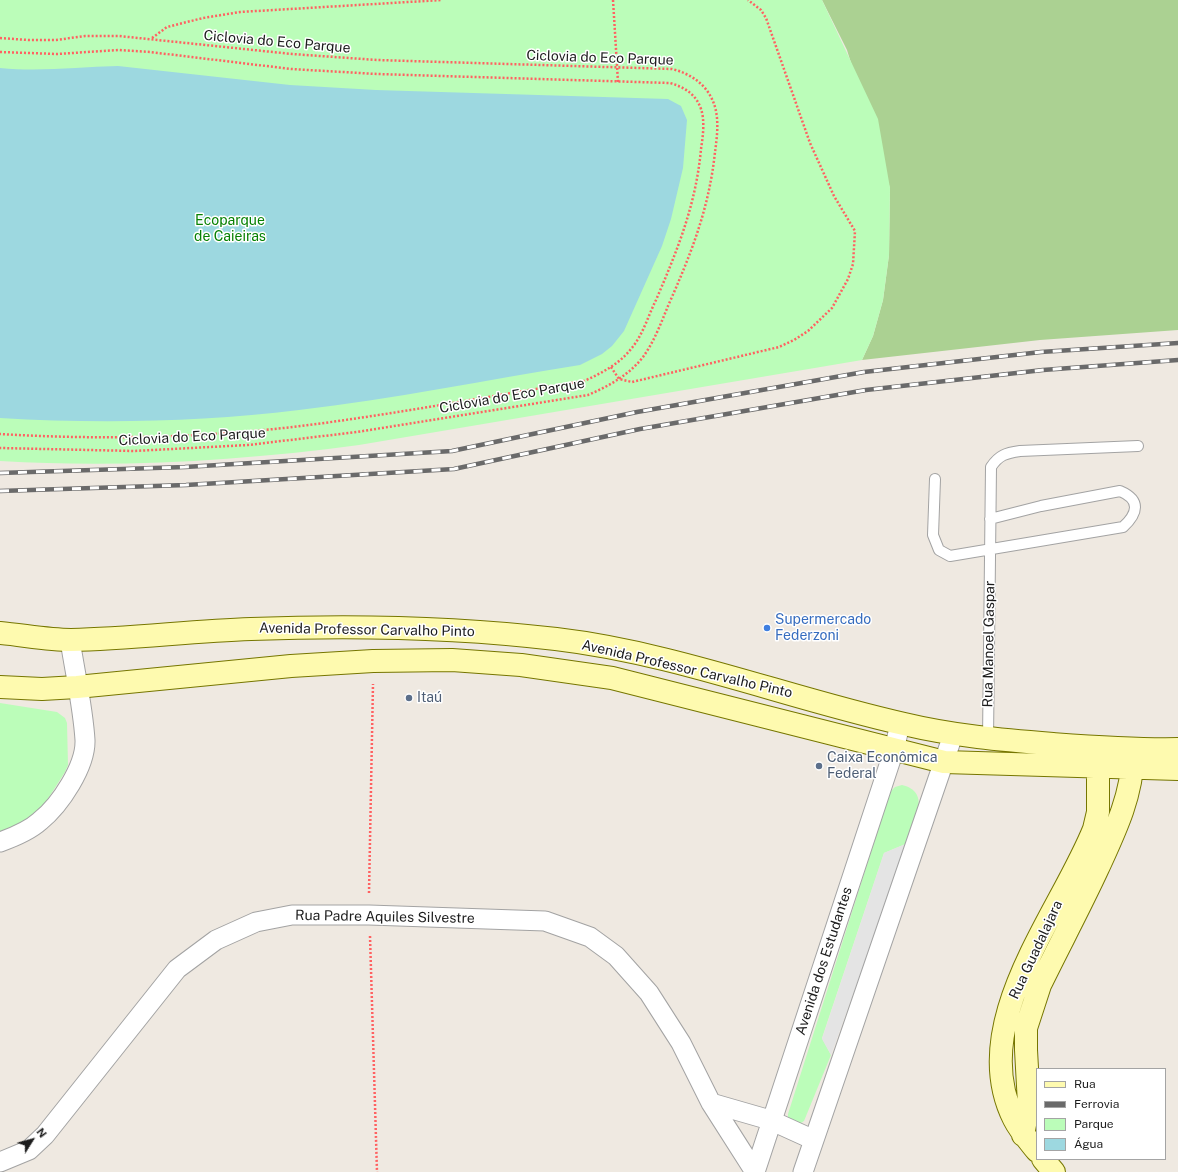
<!DOCTYPE html>
<meta charset="utf-8">
<style>
body{margin:0}
#map{position:relative;width:1178px;height:1172px;overflow:hidden;background:#efe9e1;font-family:"Public Sans",sans-serif}
canvas{display:block}
.legend{position:absolute;left:1036px;top:1068px;width:130px;height:92px;box-sizing:border-box;background:#fff;border:1px solid #a4a4a4;margin:0;padding:5px 7px;list-style:none;font-size:12px;color:#1c1c1c}
.legend li{display:flex;align-items:center;gap:8px;height:20px}
.legend b{width:20px;border:1px solid #a4a4a4}
.north{position:absolute;left:12px;top:1120px;width:40px;height:40px;-webkit-text-stroke:3px #fff;paint-order:stroke;rotate:53deg;font-size:11px;font-weight:700;line-height:16px;text-align:center;color:#1c1c1c}
.north::after{content:'';display:block;margin:auto;width:14px;height:18px;background:#1c1c1c;clip-path:polygon(50% 0,100% 100%,50% 72%,0 100%)}
</style>
<div id="map">
<canvas width="1178" height="1172"></canvas>
<ul class="legend">
<li><b style="height:5px;background:#fefaaf"></b>Rua</li>
<li><b style="height:5px;background:#6a6a6a"></b>Ferrovia</li>
<li><b style="height:11px;background:#bbfdb9"></b>Parque</li>
<li><b style="height:11px;background:#9dd8e0"></b>Água</li>
</ul>
<div class="north">N</div>
</div>
<script>
const ctx = document.querySelector('canvas').getContext('2d');
ctx.lineJoin = 'round';
function fillPath(path, color) { ctx.fillStyle = color; ctx.fill(path, 'evenodd'); }
function trace(path, color, width, dash) { ctx.strokeStyle = color; ctx.lineWidth = width; ctx.lineCap = dash ? 'butt' : 'round'; ctx.setLineDash(dash || []); ctx.stroke(path); }
function label(font, color, halo, rows, align = 'center') {
  ctx.font = font + ' "Public Sans",sans-serif'; ctx.lineWidth = 3; ctx.setLineDash([]); ctx.textBaseline = 'middle'; ctx.strokeStyle = halo; ctx.fillStyle = color; for (const [text, x, y, turn = 0] of rows) {
    ctx.save(); ctx.translate(x, y); ctx.rotate((+turn || 0) * Math.PI / 180); ctx.textAlign = isNaN(turn) ? turn : align; if (halo) ctx.strokeText(text, 0, 0); ctx.fillText(text, 0, 0); ctx.restore();
  }
}
const forest = new Path2D(`
 M 822,0 L 1178,0 L 1178,330 L 1040,340 L 862,360 L 873,336 L 883,300 L 889,255 L 890,188 L 847,50 Z`);
const park = new Path2D(`
 M 0,0 L 822,0 L 878,119 L 890,188 L 889,255 L 883,300 L 873,336 L 862,360 L 359,445 C 240,461 120,468 0,461 Z
 M 0,703 L 57,712 L 65,718 L 67,723 L 68,765 L 65,772 L 44,805 L 26,824 L 0,835 Z
 M 902,785 C 932,792 914,822 908,843 L 884,853 L 822,1038 L 831,1055 L 804,1121 L 798,1125 L 788,1119 L 788,1114 L 890,792 L 895,787 Z`);
const parking = new Path2D(`
 M 908,843 L 831,1055 L 822,1039 L 884,853 Z`);
const water = new Path2D(`
 M 118,66 L 290,85 L 376,90 L 668,99 L 681,106 L 687,120 L 683,168 L 671,219 L 662,246 L 624,331 L 612,346 L 602,354 L 580,365 C 486,380 393,399 299,410 C 201,422 99,424 0,418 L 0,68 C 40,72 78,67 118,66 Z`);
const path = new Path2D(`
 M 613,0 L 618,82
 M 0,38 L 28,40 L 56,40 L 85,36 L 119,36 L 292,54 L 377,60 L 672,69 C 692,74 709,86 715,107 C 719,121 717,138 715,152 C 709,209 691,254 668,306 C 661,323 654,342 643,357 C 629,375 609,386 588,395 L 357,432 L 248,445 L 134,451 L 0,448
 M 152,38 L 167,27 L 203,18 L 240,12 L 442,0
 M 0,52 L 57,54 L 118,50 L 150,52 L 291,69 L 377,74 L 670,83 C 684,87 696,94 701,109 C 705,121 703,136 701,149 C 696,204 678,249 656,300 C 648,316 643,335 631,349 C 619,364 602,373 584,381 C 490,396 396,414 301,426 C 202,438 100,440 0,434
 M 611,367 L 619,379 L 632,382 L 779,347 L 794,340 L 808,331 L 832,308 L 848,279 L 853,264 L 855,231 L 834,196 L 810,143 L 766,18 L 761,10 L 748,0
 M 369,893 L 373,684
 M 370,936 L 377,1172`);
const lane = new Path2D(`
 M 935,479 L 933,535 L 939,550 L 950,556 L 1123,527 C 1138,513 1141,500 1120,491 L 1041,506 L 990,519
 M 988,739 L 991,467 C 999,455 1006,453 1020,451 L 1138,446`);
const street = new Path2D(`
 M 0,842 C 14,837 29,831 40,821 C 60,805 86,766 85,740 C 83,707 75,673 70,640
 M 711,1103 L 770,1120 L 814,1140
 M 0,1162 L 29,1150 L 45,1135 L 177,969 L 216,940 L 256,922 L 292,915 L 369,915 L 545,921 L 590,937 L 616,956 L 649,993 L 681,1043 L 711,1103 L 755,1172
 M 755,1172 L 894,750 L 900,724
 M 803,1172 L 953,735`);
const secondary = new Path2D(`
 M 0,633 C 23,635 48,640 71,640 C 131,639 191,631 251,629 C 352,625 455,627 556,639 C 675,653 788,698 904,724 C 954,736 1002,740 1053,744 C 1095,747 1136,750 1178,749
 M 0,687 L 42,689 L 77,687 L 291,666 L 373,661 L 452,660 L 521,665 L 612,678 L 944,762 L 1178,769
 M 1023,1135 L 1029,1104 L 1026,1050 L 1026,1028 L 1040,985 C 1059,946 1080,907 1098,868 C 1115,831 1132,796 1133,755
 M 1037,1151 C 1029,1141 1020,1131 1014,1119 C 966,1024 1060,914 1094,829 L 1098,812 L 1098,754
 M 1043,1159 L 1054,1172`);
const rail = new Path2D(`
 M 0,473 L 185,467 L 452,451 L 637,412 L 864,372 L 1041,352 L 1178,343
 M 0,491 L 186,485 L 454,469 L 640,429 L 866,390 L 1043,370 L 1178,360`);
const markers = [
 [767,628,4,"#3f7fe0"],
 [409,698,4,"#5c6f8a"],
 [819,766,4,"#5c6f8a"]
];
const streetNames = [
 ["Ciclovia do Eco Parque",277,42,5],
 ["Ciclovia do Eco Parque",600,58,2],
 ["Ciclovia do Eco Parque",512,396,-10],
 ["Ciclovia do Eco Parque",192,437,-3],
 ["Avenida Professor Carvalho Pinto",367,630,1],
 ["Rua Manoel Gaspar",989,644,-89],
 ["Avenida Professor Carvalho Pinto",687,669,13],
 ["Rua Padre Aquiles Silvestre",385,917,1],
 ["Rua Guadalajara",1036,950,-65],
 ["Avenida dos Estudantes",824,961,-72]
];
const parkNames = [
 ["Ecoparque",230,221],
 ["de Caieiras",230,237]
];
const shopNames = [
 ["Supermercado",775,620],
 ["Federzoni",775,636]
];
const serviceNames = [
 ["Itaú",417,698],
 ["Caixa Econômica",827,758],
 ["Federal",827,774]
];
fillPath(forest, '#abd192');
fillPath(park, '#bbfdb9');
fillPath(parking, '#e4e4e4');
fillPath(water, '#9dd8e0');
trace(lane, '#a3a3a3', 12);
trace(street, '#a3a3a3', 21);
trace(secondary, '#767600', 24);
trace(path, '#ff6161', 2.5, [2, 2]);
trace(lane, '#fff', 10);
trace(street, '#fff', 19);
trace(secondary, '#fefaaf', 22);
trace(rail, '#6a6a6a', 4.5);
trace(rail, '#fff', 3, [9]);
for (const [x, y, r, color] of markers) { const dot = new Path2D(); dot.arc(x, y, r, 0, 2 * Math.PI); ctx.fillStyle = color; ctx.fill(dot); trace(dot, '#fff', 1.5); }
label('14px', '#1c1c1c', '#fff', streetNames);
label('14px', '#068103', '#fff', parkNames);
label('14px', '#366cbe', '#fff', shopNames, 'left');
label('14px', '#4e5e75', '#fff', serviceNames, 'left');
</script>
